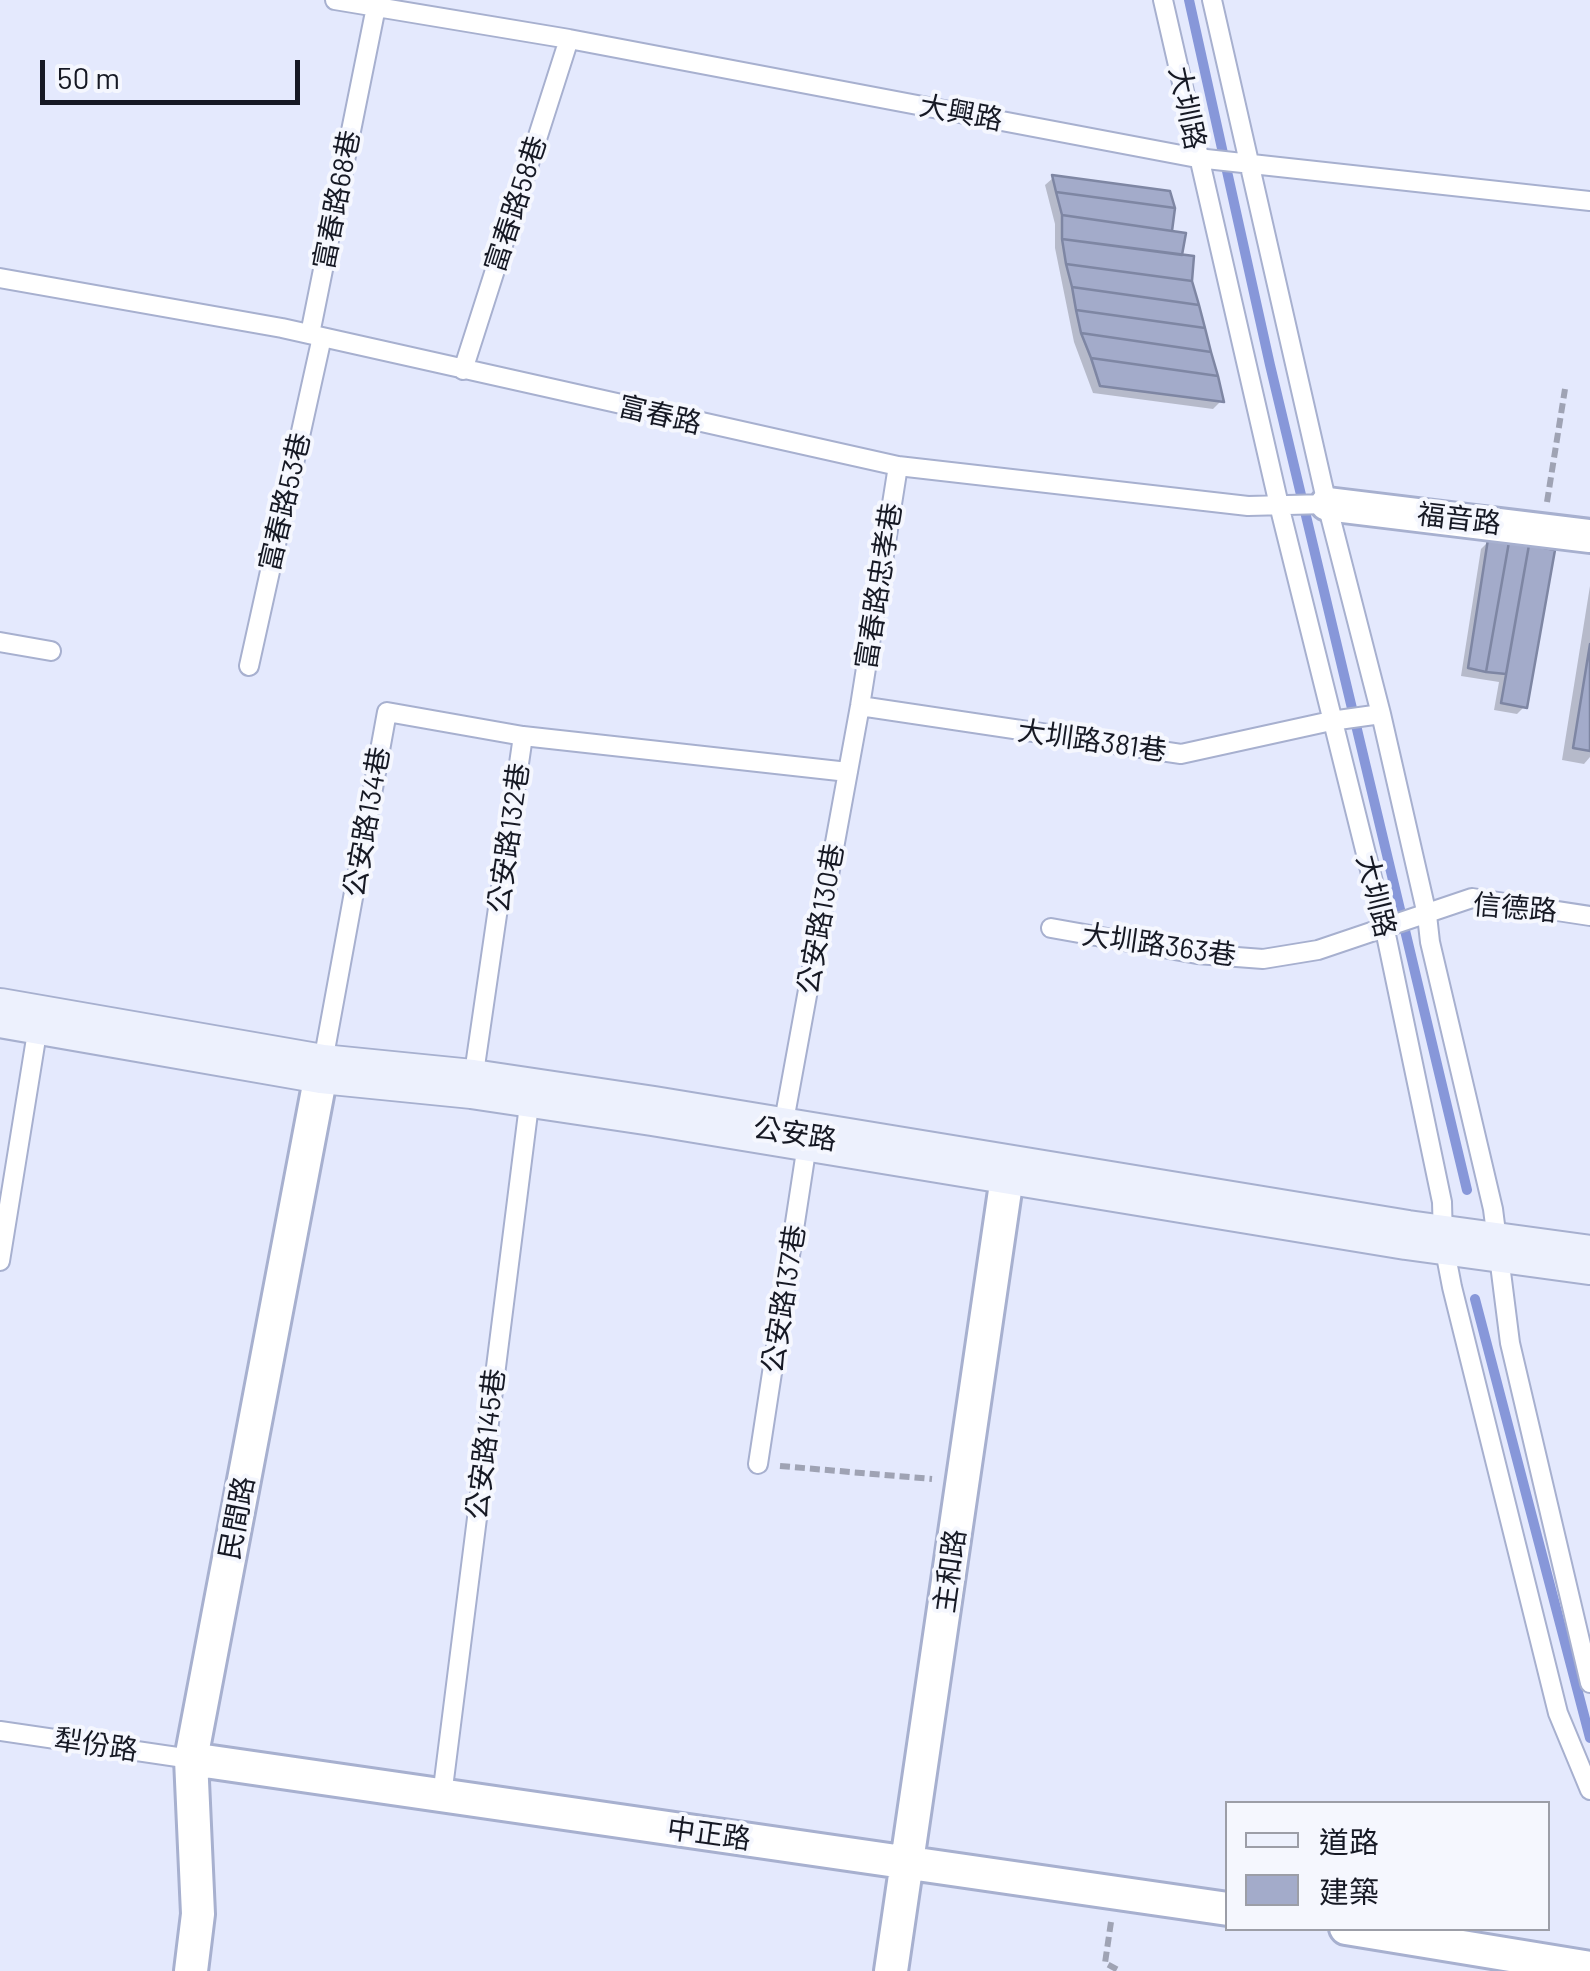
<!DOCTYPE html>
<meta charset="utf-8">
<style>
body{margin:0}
#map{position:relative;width:1590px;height:1971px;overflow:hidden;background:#e4e9fd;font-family:Barlow,"Noto Sans TC",sans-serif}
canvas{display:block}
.legend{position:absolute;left:1225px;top:1801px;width:325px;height:130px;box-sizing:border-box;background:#f5f7fe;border:2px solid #9c9ea7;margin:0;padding:12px 18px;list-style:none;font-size:30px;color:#161924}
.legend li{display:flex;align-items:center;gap:20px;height:50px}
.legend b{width:50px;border:2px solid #9c9ea7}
.scale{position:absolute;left:40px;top:60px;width:260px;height:45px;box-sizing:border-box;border:5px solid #161924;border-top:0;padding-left:12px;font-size:30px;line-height:35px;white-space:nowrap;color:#161924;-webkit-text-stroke:8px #f5f7fe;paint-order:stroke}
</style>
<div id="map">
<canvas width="1590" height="1971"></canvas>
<ul class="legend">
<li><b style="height:12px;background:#edf1fd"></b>道路</li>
<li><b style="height:28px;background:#a3abca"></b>建築</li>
</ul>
<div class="scale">50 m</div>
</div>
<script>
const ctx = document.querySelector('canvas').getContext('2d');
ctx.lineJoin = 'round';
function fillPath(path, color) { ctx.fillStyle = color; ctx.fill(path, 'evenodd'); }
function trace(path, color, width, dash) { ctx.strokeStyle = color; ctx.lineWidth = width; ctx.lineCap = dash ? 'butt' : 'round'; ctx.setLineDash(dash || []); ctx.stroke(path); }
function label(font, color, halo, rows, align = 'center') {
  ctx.font = font + ' Barlow,"Noto Sans TC",sans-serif'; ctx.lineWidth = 8; ctx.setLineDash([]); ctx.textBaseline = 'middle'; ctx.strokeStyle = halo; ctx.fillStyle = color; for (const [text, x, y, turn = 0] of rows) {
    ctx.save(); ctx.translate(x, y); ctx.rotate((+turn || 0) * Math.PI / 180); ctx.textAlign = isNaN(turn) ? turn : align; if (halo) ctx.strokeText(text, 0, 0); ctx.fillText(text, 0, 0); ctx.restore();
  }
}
const shadow = new Path2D(`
 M 1053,178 L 1169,233 L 1189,281 L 1221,401 L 1213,409 L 1093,393 L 1074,342 L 1055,248 L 1055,224 L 1045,185 Z
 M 1489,541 L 1553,552 L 1525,706 L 1517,714 L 1494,710 L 1499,682 L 1461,676 L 1481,549 Z
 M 1590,586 L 1590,757 L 1584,764 L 1562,760 Z`);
const stream = new Path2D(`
 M 1189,0 L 1270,365 L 1467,1190
 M 1475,1299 L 1590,1738`);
const building = new Path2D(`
 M 1052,175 L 1170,191 L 1175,208 L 1056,192 Z
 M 1056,192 L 1175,208 L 1172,231 L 1062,215 Z
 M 1062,215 L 1186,233 L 1182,255 L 1062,239 Z
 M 1062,239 L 1194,256 L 1192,281 L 1066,264 Z
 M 1066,264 L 1192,281 L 1199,305 L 1072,287 Z
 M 1072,287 L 1199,305 L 1205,328 L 1076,310 Z
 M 1076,310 L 1205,328 L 1211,352 L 1081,333 Z
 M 1081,333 L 1211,352 L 1218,376 L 1091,358 Z
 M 1091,358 L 1218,376 L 1224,402 L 1100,386 Z
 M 1488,539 L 1509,542 L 1486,672 L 1468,668 Z
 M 1509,542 L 1529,545 L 1506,674 L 1486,672 Z
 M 1529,545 L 1555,550 L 1527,708 L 1501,703 Z
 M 1590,644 L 1590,751 L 1573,748 Z`);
const path = new Path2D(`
 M 1547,502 L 1565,389
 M 780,1466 L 932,1479
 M 1111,1922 L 1105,1963 L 1120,1971`);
const service = new Path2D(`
 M 335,0 L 569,39 L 1197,158 L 1590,201
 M 1163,0 L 1279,505 L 1385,930 L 1442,1202 L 1443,1240 L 1452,1287 L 1558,1713 L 1590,1790
 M 1212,0 L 1327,504 L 1381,714 L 1427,915 L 1430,942 L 1493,1209 L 1510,1343 L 1590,1683
 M 0,278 L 282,328 L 898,466 L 1248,506 L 1327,504
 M 310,334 L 376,7
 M 463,370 L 569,39
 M 0,642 L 51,651
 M 249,666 L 322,337
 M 860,706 L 1181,754 L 1331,721 L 1381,714
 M 1051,928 L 1197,954 L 1263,959 L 1318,950 L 1472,898 L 1590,916
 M 322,1067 L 387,712 L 523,736
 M 473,1080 L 523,736 L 848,772
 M 782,1132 L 860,706 L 898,466
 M 0,1261 L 39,1020
 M 758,1464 L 808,1138
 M 0,1731 L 191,1759
 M 442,1796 L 530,1097`);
const minor = new Path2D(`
 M 1327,504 L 1590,536
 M 191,1759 L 1228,1909
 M 1346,1928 L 1590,1968
 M 191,1971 L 198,1914 L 191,1759 L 322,1069
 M 891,1971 L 1008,1170`);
const secondary = new Path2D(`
 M 0,1013 L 322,1069 L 472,1084 L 653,1111 L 1407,1235 L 1590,1260`);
const streetNames = [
 ["大圳路",1187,108,78],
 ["大興路",961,113,11],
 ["富春路68巷",337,200,-79],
 ["富春路58巷",516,204,-72],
 ["富春路",660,415,13],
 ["富春路53巷",285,502,-77],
 ["福音路",1459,519,7],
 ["富春路忠孝巷",879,586,-81],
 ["大圳路381巷",1092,741,8],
 ["公安路134巷",367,822,-80],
 ["公安路132巷",509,838,-82],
 ["大圳路",1376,896,76],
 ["信德路",1515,908,5],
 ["公安路130巷",821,919,-80],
 ["大圳路363巷",1159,945,8],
 ["公安路",795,1134,9],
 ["公安路137巷",784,1299,-81],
 ["公安路145巷",486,1444,-83],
 ["民間路",237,1518,-79],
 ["主和路",950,1571,-82],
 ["犁份路",96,1745,8],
 ["中正路",709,1834,8]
];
fillPath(shadow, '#0003');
trace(stream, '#8797d9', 10);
fillPath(building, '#a3abca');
trace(building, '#7e86a3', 2.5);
trace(service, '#a7b0cf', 22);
trace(minor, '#a7b0cf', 38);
trace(secondary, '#a7b0cf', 52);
trace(path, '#9fa3b4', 6, [10, 5]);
trace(service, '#fff', 18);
trace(minor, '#fff', 32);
trace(secondary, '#edf1fd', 48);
label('28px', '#161924', '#f5f7fe', streetNames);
</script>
